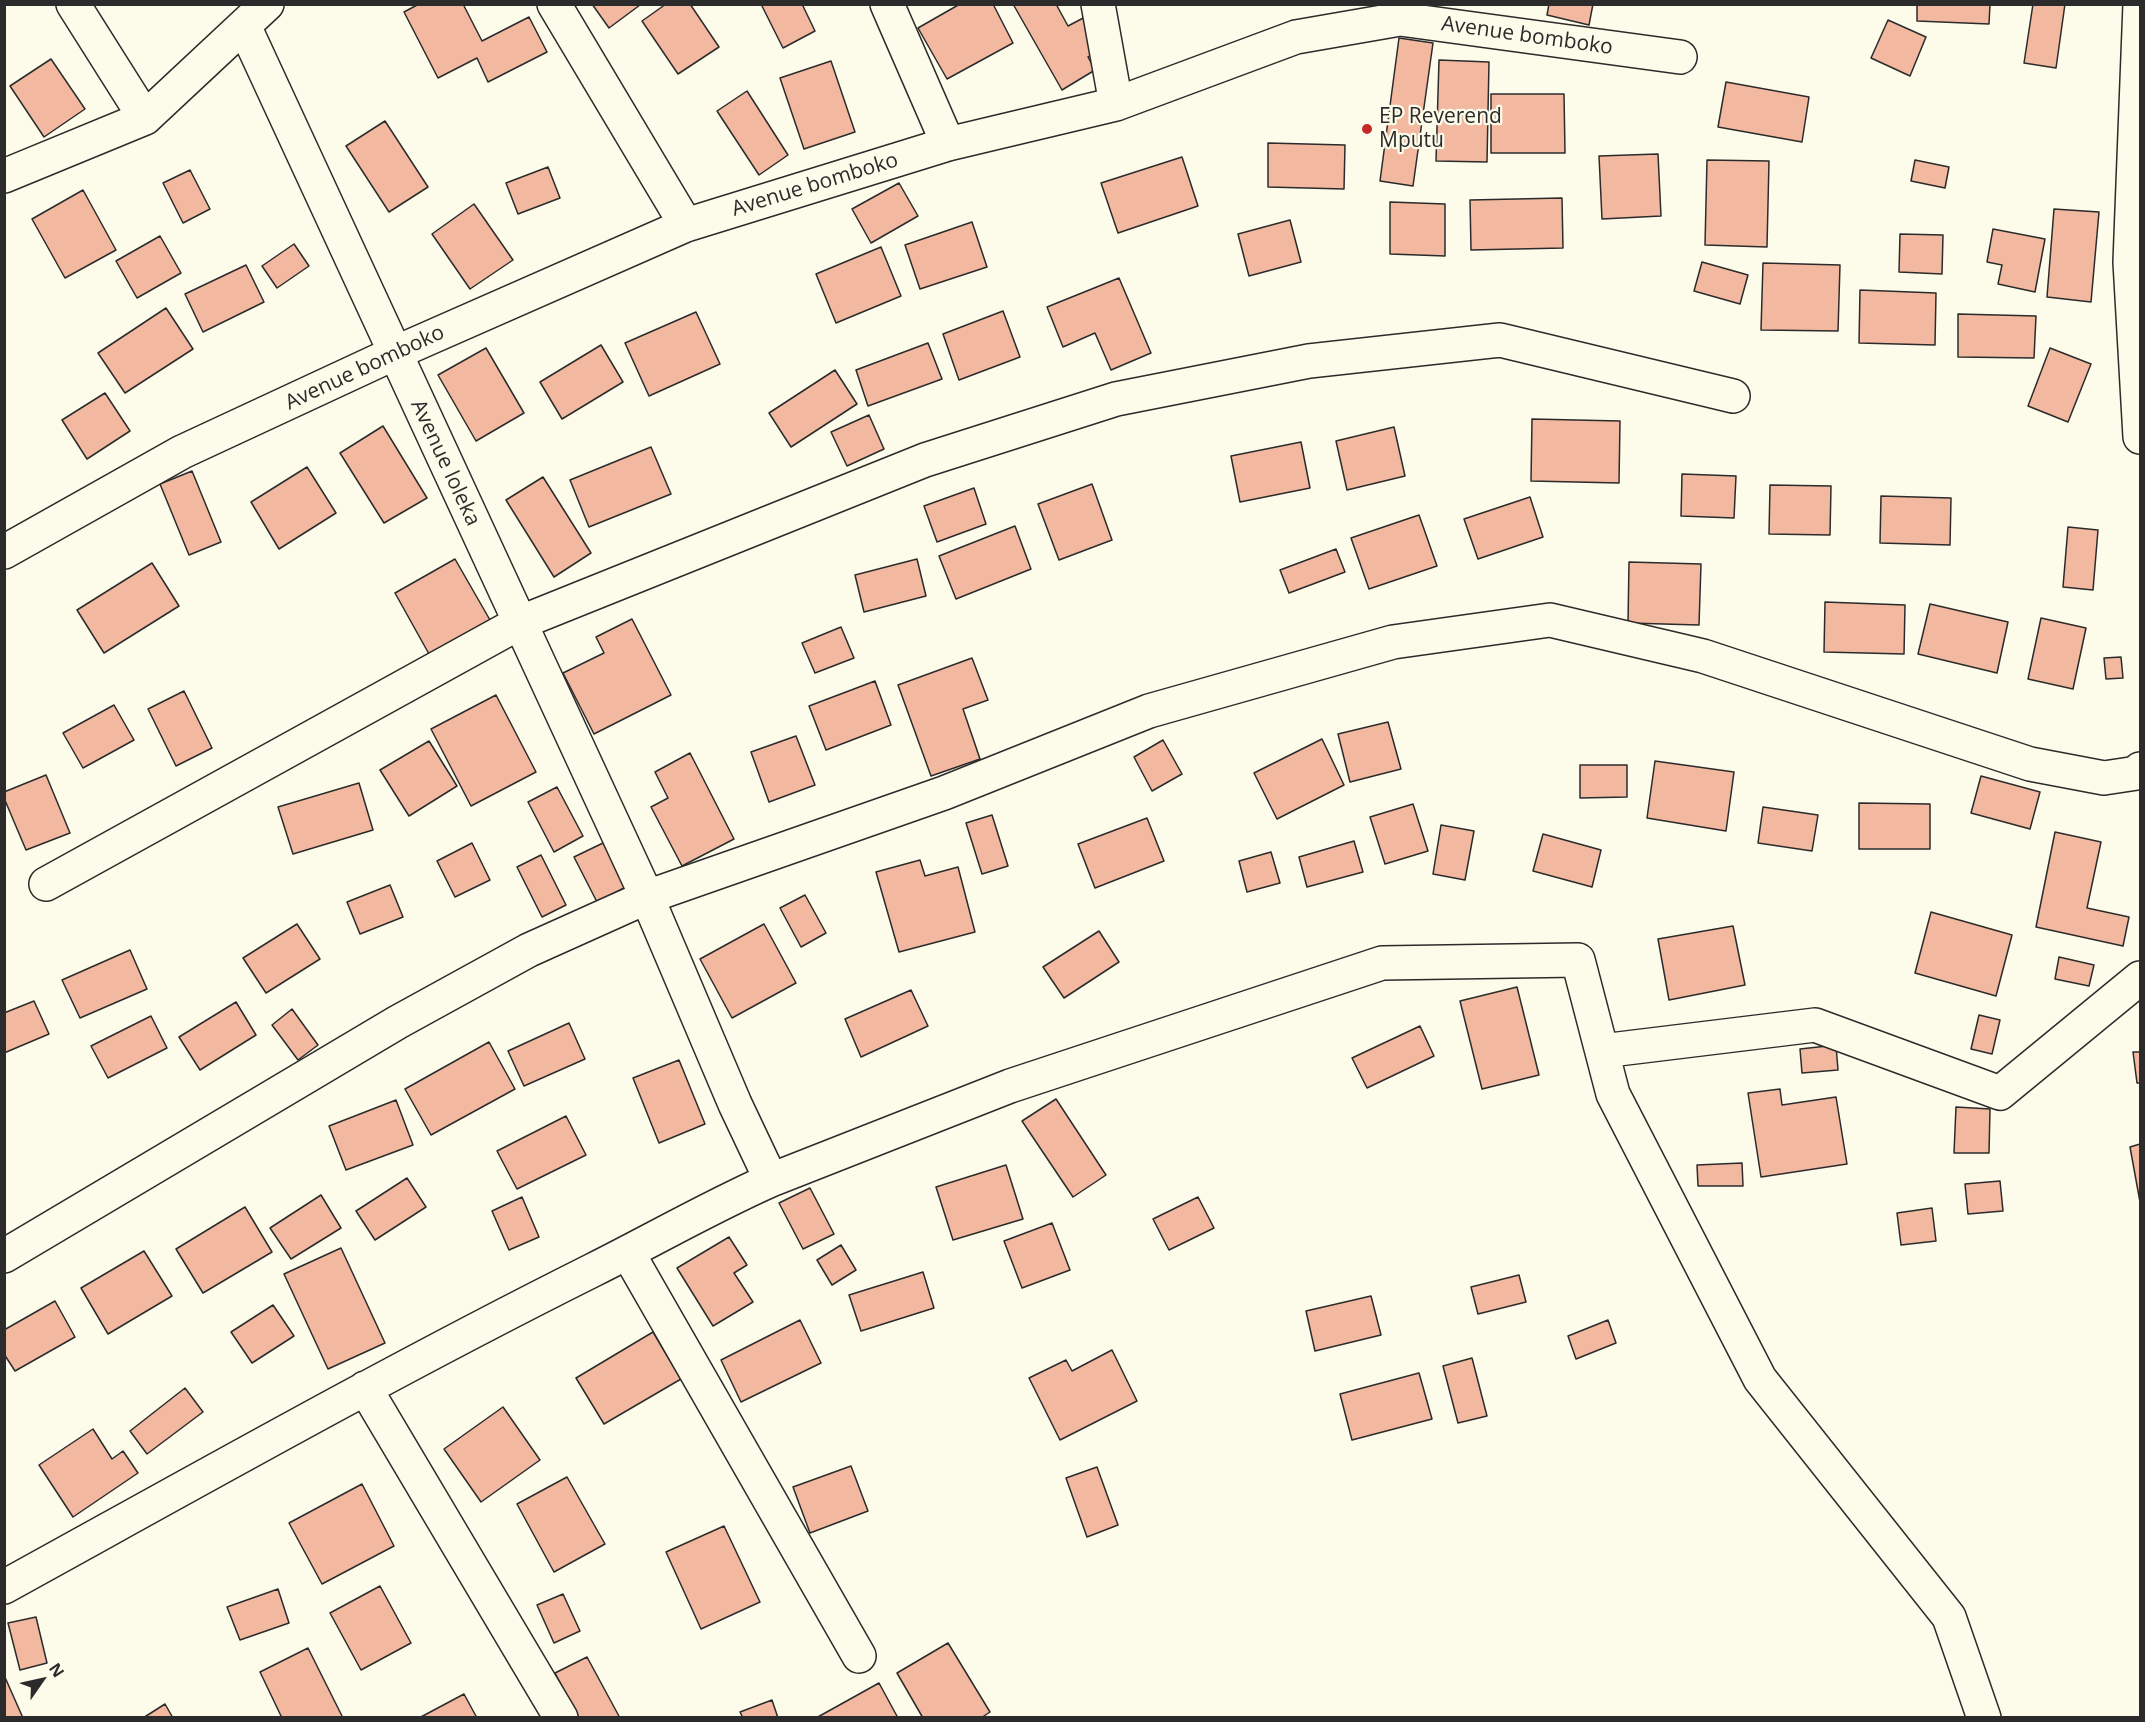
<!DOCTYPE html>
<style>
body{margin:0}
#map{position:relative;width:2145px;height:1722px;overflow:hidden;background:#fdfbea;font-family:"Open Sans",sans-serif}
canvas{display:block}
.frame{position:absolute;inset:0;border:6px solid #2b2b2b;pointer-events:none}
.north{position:absolute;left:12px;top:1650px;width:60px;height:60px;-webkit-text-stroke:4px #fdfbea;paint-order:stroke;rotate:56deg;font-size:16px;font-weight:700;line-height:24px;text-align:center;color:#2b2b2b}
.north::after{content:'';display:block;margin:auto;width:21px;height:27px;background:#2b2b2b;clip-path:polygon(50% 0,100% 100%,50% 72%,0 100%)}
</style>
<div id="map">
<canvas width="2145" height="1722"></canvas>
<div class="frame"></div>
<div class="north">N</div>
</div>
<script>
const ctx = document.querySelector('canvas').getContext('2d');
ctx.lineJoin = 'round';
function fillPath(path, color) { ctx.fillStyle = color; ctx.fill(path, 'evenodd'); }
function trace(path, color, width, dash) { ctx.strokeStyle = color; ctx.lineWidth = width; ctx.lineCap = dash ? 'butt' : 'round'; ctx.setLineDash(dash || []); ctx.stroke(path); }
function label(font, color, halo, rows, align = 'center') {
  ctx.font = font + ' "Open Sans",sans-serif'; ctx.lineWidth = 4.5; ctx.setLineDash([]); ctx.textBaseline = 'middle'; ctx.strokeStyle = halo; ctx.fillStyle = color; for (const [text, x, y, turn = 0] of rows) {
    ctx.save(); ctx.translate(x, y); ctx.rotate((+turn || 0) * Math.PI / 180); ctx.textAlign = isNaN(turn) ? turn : align; if (halo) ctx.strokeText(text, 0, 0); ctx.fillText(text, 0, 0); ctx.restore();
  }
}
const building = new Path2D(`
 M 419,4 L 463,4 L 482,41 L 529,17 L 547,52 L 488,82 L 477,58 L 438,78 L 404,12 Z
 M 592,4 L 640,4 L 640,5 L 609,28 Z
 M 666,4 L 690,4 L 719,47 L 678,74 L 642,21 Z
 M 761,4 L 802,4 L 815,31 L 783,48 Z
 M 960,4 L 993,4 L 1013,43 L 947,79 L 918,28 Z
 M 1013,4 L 1056,4 L 1068,26 L 1087,16 L 1105,48 L 1088,57 L 1095,70 L 1062,90 Z
 M 1549,4 L 1593,4 L 1589,25 L 1547,15 Z
 M 1917,4 L 1990,4 L 1989,24 L 1917,21 Z
 M 2033,4 L 2065,4 L 2056,68 L 2024,63 Z
 M 1888,20 L 1926,37 L 1910,76 L 1871,58 Z
 M 1399,38 L 1433,43 L 1413,186 L 1380,181 Z
 M 51,59 L 85,109 L 44,137 L 10,86 Z
 M 1439,60 L 1489,62 L 1487,162 L 1436,161 Z
 M 831,61 L 855,132 L 804,149 L 780,78 Z
 M 1726,82 L 1809,97 L 1802,142 L 1718,127 Z
 M 747,91 L 788,155 L 759,175 L 717,111 Z
 M 1491,94 L 1564,94 L 1565,153 L 1491,153 Z
 M 385,121 L 428,187 L 389,212 L 346,146 Z
 M 1268,143 L 1345,145 L 1344,189 L 1268,187 Z
 M 1658,154 L 1661,216 L 1602,219 L 1599,156 Z
 M 1182,157 L 1198,206 L 1118,233 L 1101,183 Z
 M 1707,160 L 1769,161 L 1767,247 L 1705,245 Z
 M 1915,160 L 1949,167 L 1945,188 L 1911,181 Z
 M 548,167 L 560,198 L 518,214 L 506,183 Z
 M 190,170 L 210,209 L 183,223 L 163,183 Z
 M 899,183 L 918,216 L 871,243 L 852,209 Z
 M 83,190 L 116,250 L 65,278 L 32,219 Z
 M 1562,198 L 1563,248 L 1471,250 L 1470,200 Z
 M 1390,202 L 1445,204 L 1445,256 L 1390,254 Z
 M 474,204 L 513,260 L 470,289 L 432,234 Z
 M 2054,209 L 2099,212 L 2091,302 L 2047,297 Z
 M 1290,220 L 1301,262 L 1249,276 L 1238,234 Z
 M 972,222 L 987,267 L 920,289 L 905,245 Z
 M 1993,229 L 2045,239 L 2035,292 L 1998,284 L 2002,265 L 1987,262 Z
 M 1900,234 L 1943,235 L 1942,274 L 1899,272 Z
 M 160,236 L 181,273 L 137,298 L 116,261 Z
 M 294,244 L 309,266 L 277,288 L 262,266 Z
 M 881,247 L 901,296 L 836,323 L 816,274 Z
 M 1702,262 L 1748,275 L 1740,304 L 1694,291 Z
 M 1763,263 L 1840,265 L 1838,331 L 1761,330 Z
 M 246,265 L 264,302 L 203,332 L 185,294 Z
 M 1119,278 L 1151,353 L 1111,370 L 1095,333 L 1063,347 L 1047,307 Z
 M 1860,290 L 1936,293 L 1935,345 L 1859,343 Z
 M 166,308 L 193,349 L 125,393 L 98,353 Z
 M 1003,311 L 1020,357 L 959,380 L 943,334 Z
 M 696,312 L 720,364 L 649,396 L 625,343 Z
 M 1958,314 L 2036,316 L 2034,358 L 1958,357 Z
 M 928,343 L 942,379 L 868,406 L 856,370 Z
 M 601,345 L 623,382 L 562,419 L 540,382 Z
 M 486,348 L 524,413 L 476,441 L 438,375 Z
 M 2050,348 L 2091,364 L 2068,422 L 2028,406 Z
 M 835,370 L 857,404 L 791,447 L 769,413 Z
 M 105,393 L 130,431 L 87,459 L 62,420 Z
 M 869,415 L 884,449 L 847,466 L 831,432 Z
 M 1532,419 L 1620,421 L 1619,483 L 1531,481 Z
 M 383,426 L 427,498 L 384,523 L 340,453 Z
 M 1394,427 L 1405,476 L 1347,490 L 1336,441 Z
 M 1301,442 L 1310,488 L 1240,502 L 1231,456 Z
 M 651,447 L 671,494 L 589,527 L 570,480 Z
 M 307,467 L 336,513 L 279,549 L 251,502 Z
 M 192,471 L 221,542 L 189,555 L 160,484 Z
 M 1682,474 L 1736,476 L 1734,518 L 1681,516 Z
 M 543,477 L 591,553 L 554,577 L 506,500 Z
 M 1092,484 L 1112,540 L 1059,560 L 1038,504 Z
 M 1770,485 L 1831,486 L 1830,535 L 1769,534 Z
 M 974,488 L 986,524 L 937,542 L 924,506 Z
 M 1881,496 L 1951,498 L 1950,545 L 1880,543 Z
 M 1530,497 L 1543,537 L 1478,559 L 1464,519 Z
 M 1419,515 L 1437,566 L 1369,589 L 1351,538 Z
 M 1015,526 L 1031,569 L 956,599 L 939,556 Z
 M 2068,527 L 2098,530 L 2093,590 L 2063,587 Z
 M 1336,549 L 1345,572 L 1289,593 L 1280,570 Z
 M 455,559 L 490,620 L 429,654 L 395,593 Z
 M 917,559 L 926,596 L 864,612 L 855,575 Z
 M 1629,562 L 1701,564 L 1699,625 L 1628,623 Z
 M 152,563 L 179,606 L 104,653 L 77,610 Z
 M 1825,602 L 1905,605 L 1904,654 L 1824,652 Z
 M 1930,604 L 2008,622 L 1997,673 L 1918,654 Z
 M 2041,618 L 2086,628 L 2073,689 L 2028,679 Z
 M 632,619 L 671,695 L 594,734 L 563,673 L 604,653 L 596,637 Z
 M 841,627 L 854,658 L 815,673 L 802,643 Z
 M 2121,657 L 2123,678 L 2106,679 L 2104,658 Z
 M 972,658 L 988,700 L 963,709 L 980,759 L 931,776 L 898,685 Z
 M 875,681 L 891,725 L 826,750 L 809,706 Z
 M 184,691 L 212,748 L 176,766 L 148,709 Z
 M 496,695 L 536,772 L 471,806 L 431,729 Z
 M 114,705 L 134,740 L 83,768 L 63,733 Z
 M 1388,722 L 1401,769 L 1350,782 L 1338,734 Z
 M 796,736 L 815,785 L 769,802 L 751,752 Z
 M 1322,739 L 1344,785 L 1277,819 L 1254,773 Z
 M 1163,740 L 1182,774 L 1152,791 L 1134,757 Z
 M 429,741 L 457,786 L 409,816 L 380,770 Z
 M 690,753 L 734,839 L 682,866 L 651,807 L 668,798 L 655,772 Z
 M 1655,761 L 1734,772 L 1726,831 L 1647,818 Z
 M 1580,765 L 1627,765 L 1627,797 L 1580,798 Z
 M 46,775 L 70,833 L 26,850 L 4,798 L 4,792 Z
 M 1981,776 L 2040,792 L 2030,829 L 1971,813 Z
 M 359,783 L 373,830 L 293,854 L 278,807 Z
 M 557,787 L 583,836 L 554,852 L 528,802 Z
 M 1859,803 L 1930,804 L 1930,849 L 1859,849 Z
 M 1413,804 L 1428,851 L 1385,864 L 1370,817 Z
 M 1763,807 L 1818,815 L 1812,851 L 1758,843 Z
 M 992,815 L 1008,866 L 982,874 L 966,823 Z
 M 1147,818 L 1164,861 L 1095,888 L 1078,844 Z
 M 1441,825 L 1474,831 L 1465,880 L 1433,874 Z
 M 2055,832 L 2101,842 L 2087,908 L 2129,917 L 2123,946 L 2036,927 Z
 M 1543,834 L 1601,850 L 1592,887 L 1533,871 Z
 M 1354,841 L 1363,872 L 1307,887 L 1299,857 Z
 M 472,843 L 490,880 L 455,897 L 437,861 Z
 M 603,843 L 626,887 L 597,902 L 574,857 Z
 M 1271,852 L 1280,883 L 1247,892 L 1239,861 Z
 M 541,855 L 566,905 L 542,917 L 517,867 Z
 M 920,860 L 925,876 L 958,867 L 975,932 L 899,952 L 876,872 Z
 M 390,885 L 403,917 L 360,934 L 347,902 Z
 M 805,895 L 826,933 L 801,947 L 780,908 Z
 M 1931,912 L 2012,935 L 1996,996 L 1915,973 Z
 M 297,924 L 320,959 L 266,993 L 243,958 Z
 M 764,924 L 796,983 L 732,1018 L 700,959 Z
 M 1733,926 L 1745,985 L 1669,1000 L 1658,939 Z
 M 1099,931 L 1119,962 L 1064,998 L 1043,967 Z
 M 130,950 L 147,989 L 80,1018 L 62,980 Z
 M 2059,957 L 2094,965 L 2089,986 L 2055,979 Z
 M 1517,987 L 1539,1075 L 1482,1089 L 1460,1001 Z
 M 911,990 L 928,1026 L 861,1057 L 845,1019 Z
 M 34,1001 L 49,1034 L 4,1053 L 4,1013 Z
 M 236,1002 L 256,1035 L 200,1070 L 179,1037 Z
 M 292,1009 L 318,1045 L 298,1060 L 272,1025 Z
 M 1979,1015 L 2000,1020 L 1992,1054 L 1971,1049 Z
 M 151,1016 L 167,1048 L 108,1078 L 91,1046 Z
 M 569,1023 L 585,1059 L 524,1086 L 508,1051 Z
 M 1420,1026 L 1434,1056 L 1367,1088 L 1352,1058 Z
 M 489,1042 L 515,1089 L 431,1135 L 405,1089 Z
 M 1836,1045 L 1838,1070 L 1802,1073 L 1800,1049 Z
 M 2133,1052 L 2140,1052 L 2140,1083 L 2137,1083 Z
 M 679,1060 L 705,1124 L 659,1143 L 633,1078 Z
 M 1780,1089 L 1782,1105 L 1836,1097 L 1847,1164 L 1761,1177 L 1748,1093 Z
 M 1056,1099 L 1106,1175 L 1073,1197 L 1022,1121 Z
 M 396,1100 L 413,1145 L 346,1170 L 329,1126 Z
 M 1956,1107 L 1990,1109 L 1989,1153 L 1954,1153 Z
 M 566,1116 L 586,1155 L 517,1189 L 497,1151 Z
 M 2140,1144 L 2140,1202 L 2130,1147 Z
 M 1742,1163 L 1743,1186 L 1698,1186 L 1697,1165 Z
 M 1006,1165 L 1023,1219 L 953,1240 L 936,1187 Z
 M 407,1178 L 426,1207 L 375,1240 L 356,1211 Z
 M 2000,1181 L 2003,1211 L 1968,1214 L 1965,1184 Z
 M 810,1188 L 834,1234 L 803,1249 L 779,1203 Z
 M 321,1195 L 341,1228 L 291,1259 L 270,1228 Z
 M 522,1197 L 539,1237 L 509,1250 L 492,1211 Z
 M 1198,1197 L 1214,1228 L 1169,1250 L 1153,1219 Z
 M 245,1207 L 272,1252 L 203,1293 L 176,1249 Z
 M 1932,1208 L 1936,1241 L 1901,1245 L 1897,1213 Z
 M 1052,1223 L 1070,1270 L 1022,1288 L 1004,1241 Z
 M 729,1237 L 747,1265 L 734,1273 L 753,1302 L 713,1326 L 677,1268 Z
 M 841,1245 L 856,1270 L 832,1285 L 817,1260 Z
 M 341,1248 L 385,1343 L 328,1369 L 284,1274 Z
 M 144,1251 L 172,1296 L 108,1334 L 81,1288 Z
 M 923,1272 L 934,1308 L 861,1331 L 849,1295 Z
 M 1519,1275 L 1526,1302 L 1478,1314 L 1471,1287 Z
 M 1371,1296 L 1381,1335 L 1315,1351 L 1306,1311 Z
 M 55,1301 L 75,1337 L 15,1371 L 4,1354 L 4,1330 Z
 M 273,1305 L 294,1336 L 252,1363 L 231,1332 Z
 M 800,1320 L 821,1363 L 741,1402 L 721,1360 Z
 M 1608,1320 L 1616,1343 L 1576,1359 L 1568,1336 Z
 M 653,1332 L 681,1379 L 604,1424 L 576,1378 Z
 M 1112,1350 L 1137,1401 L 1060,1440 L 1029,1378 L 1066,1360 L 1072,1371 Z
 M 1472,1358 L 1487,1416 L 1458,1423 L 1443,1366 Z
 M 1419,1373 L 1432,1419 L 1352,1440 L 1340,1394 Z
 M 185,1388 L 203,1412 L 147,1454 L 130,1431 Z
 M 503,1407 L 540,1460 L 481,1502 L 444,1449 Z
 M 93,1429 L 112,1459 L 123,1451 L 138,1473 L 73,1517 L 39,1465 Z
 M 851,1466 L 868,1511 L 810,1533 L 793,1487 Z
 M 1097,1467 L 1118,1525 L 1087,1537 L 1066,1478 Z
 M 567,1477 L 605,1544 L 554,1572 L 517,1504 Z
 M 362,1484 L 394,1546 L 322,1584 L 289,1523 Z
 M 724,1526 L 760,1602 L 701,1629 L 666,1552 Z
 M 380,1586 L 411,1643 L 361,1670 L 330,1613 Z
 M 278,1589 L 289,1623 L 240,1640 L 227,1607 Z
 M 563,1594 L 580,1631 L 554,1643 L 537,1605 Z
 M 36,1617 L 47,1663 L 20,1670 L 8,1623 Z
 M 948,1643 L 990,1712 L 981,1718 L 923,1718 L 897,1673 Z
 M 308,1648 L 343,1718 L 282,1718 L 260,1672 Z
 M 587,1657 L 620,1718 L 579,1718 L 555,1673 Z
 M 4,1675 L 23,1718 L 4,1718 Z
 M 879,1683 L 898,1718 L 816,1718 Z
 M 464,1694 L 477,1718 L 419,1718 Z
 M 772,1700 L 778,1718 L 743,1718 L 740,1712 Z
 M 165,1704 L 173,1718 L 143,1718 Z`);
const minor = new Path2D(`
 M 73,4 L 145,118
 M 554,4 L 686,225
 M 887,4 L 948,144
 M 1098,4 L 1116,104
 M 2140,4 L 2130,262 L 2140,437
 M 4,176 L 145,118 L 267,4
 M 4,552 L 182,452 L 395,353 L 686,225 L 948,144 L 1116,104 L 1296,37 L 1400,19 L 1680,57
 M 46,884 L 519,623 L 925,460 L 1116,399 L 1309,361 L 1500,340 L 1733,396
 M 1602,1051 L 1815,1025 L 2000,1093 L 2140,978
 M 771,1180 L 1010,1086 L 1382,963 L 1578,960 L 1613,1094 L 1760,1379 L 1949,1617 L 1984,1718
 M 628,1253 L 859,1656
 M 4,1256 L 398,1022 L 529,950 L 647,897 L 944,793 L 1149,711 L 1393,642 L 1550,620 L 1703,656 L 2030,764 L 2104,778 L 2137,773 L 2140,769
 M 365,1388 L 561,1718
 M 4,1587 C 200,1479 393,1370 593,1270 C 653,1240 710,1207 771,1180 L 735,1104 L 647,897 L 245,28`);
const markers = [
 [1367,129,6,"#c62828"]
];
const streetNames = [
 ["Avenue bomboko",1527,36,8],
 ["Avenue bomboko",815,185,-17],
 ["Avenue bomboko",365,368,-25],
 ["Avenue loleka",445,463,65]
];
const poiNames = [
 ["EP Reverend",1379,117],
 ["Mputu",1379,141]
];
fillPath(building, '#f2b8a0');
trace(building, '#2b2b2b', 1.5);
trace(minor, '#2b2b2b', 36);
trace(minor, '#fdfbea', 33);
for (const [x, y, r, color] of markers) { const dot = new Path2D(); dot.arc(x, y, r, 0, 2 * Math.PI); ctx.fillStyle = color; ctx.fill(dot); trace(dot, '#fdfbea', 2); }
label('21px', '#2b2b2b', '#fdfbea', streetNames);
label('21px', '#2b2b2b', '#fdfbea', poiNames, 'left');
</script>
